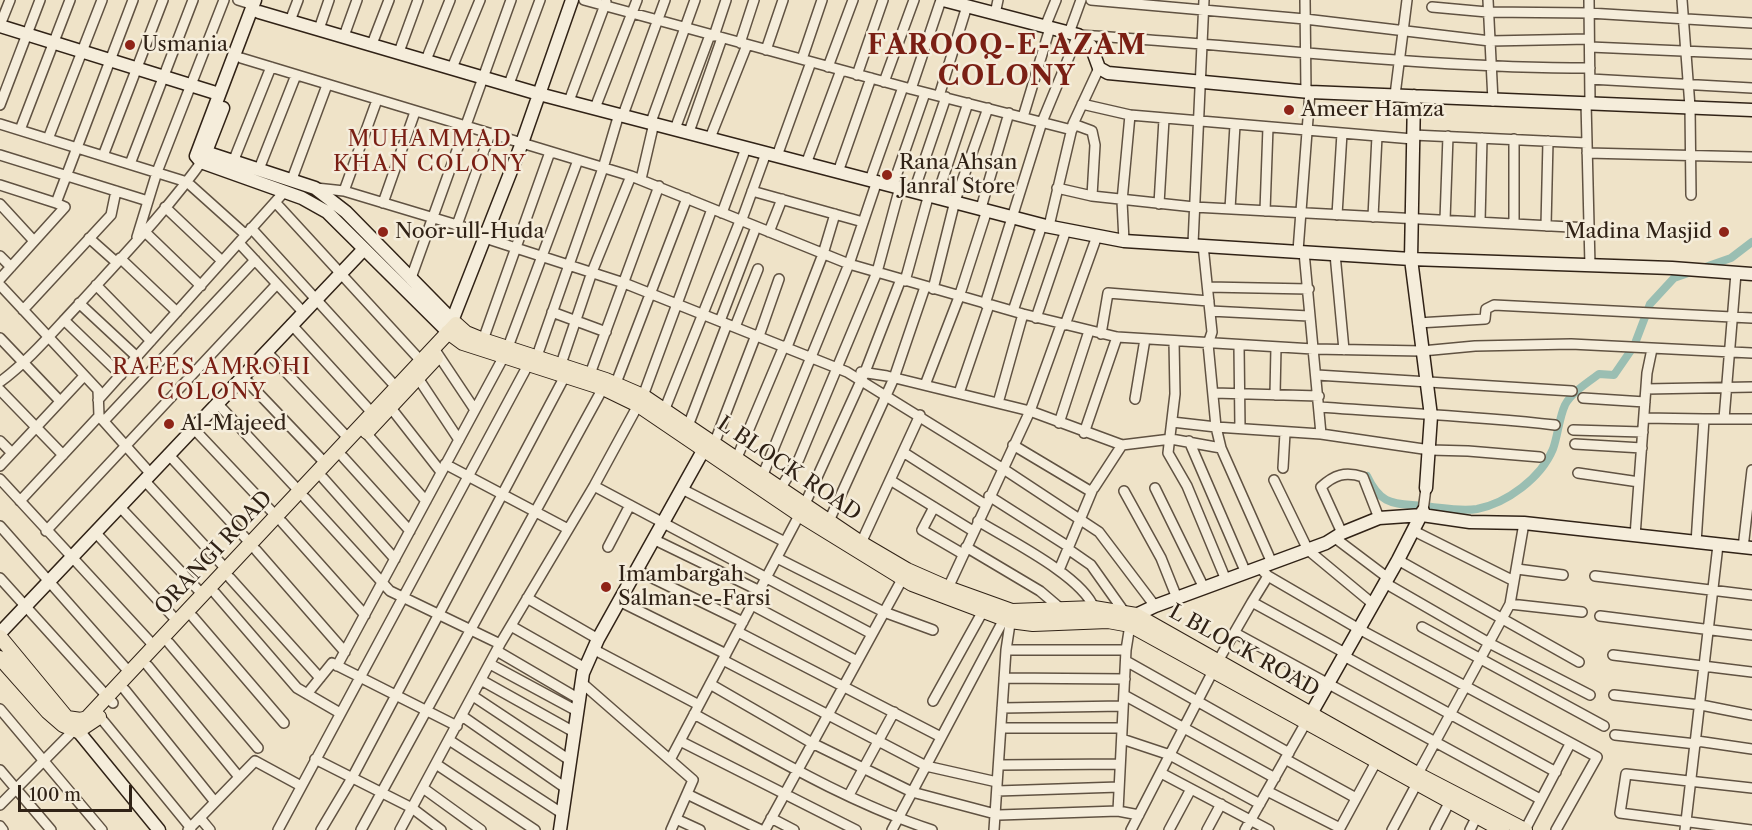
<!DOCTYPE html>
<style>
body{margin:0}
#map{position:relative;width:1752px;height:830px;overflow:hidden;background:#efe3c8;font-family:"Libre Caslon Text",serif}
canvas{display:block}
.scale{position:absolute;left:18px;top:785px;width:114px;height:27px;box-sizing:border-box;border:3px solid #302216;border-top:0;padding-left:8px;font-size:18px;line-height:21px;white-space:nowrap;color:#302216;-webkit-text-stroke:4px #f5eddb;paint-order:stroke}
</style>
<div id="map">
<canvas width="1752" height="830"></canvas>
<div class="scale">100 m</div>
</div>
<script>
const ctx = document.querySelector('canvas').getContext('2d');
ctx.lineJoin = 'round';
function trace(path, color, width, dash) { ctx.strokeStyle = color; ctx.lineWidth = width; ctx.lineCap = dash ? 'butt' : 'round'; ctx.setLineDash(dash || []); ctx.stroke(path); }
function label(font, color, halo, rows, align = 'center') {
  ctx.font = font + ' "Libre Caslon Text",serif'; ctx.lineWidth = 5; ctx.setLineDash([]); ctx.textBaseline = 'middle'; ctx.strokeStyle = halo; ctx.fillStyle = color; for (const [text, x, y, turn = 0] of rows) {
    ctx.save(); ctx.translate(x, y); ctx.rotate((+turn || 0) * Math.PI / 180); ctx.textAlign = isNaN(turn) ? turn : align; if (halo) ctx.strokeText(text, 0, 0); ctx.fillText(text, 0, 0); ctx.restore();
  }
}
const canal = new Path2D(`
 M 1367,476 C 1381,506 1394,503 1422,506 C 1439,507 1459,512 1477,509 C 1507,503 1541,478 1553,449 C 1558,435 1559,418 1565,405 C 1571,393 1588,382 1599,374 L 1614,375 L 1634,346 L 1650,304 L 1674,278 L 1731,258 L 1752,242`);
const street = new Path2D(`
 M 238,0 L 254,5
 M 584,0 L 911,89 L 1072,130
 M 1091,0 L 1305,19 L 1490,41 L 1589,39
 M 1305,0 L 1306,92
 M 1488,0 L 1493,101
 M 1589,0 L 1590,102
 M 1682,0 L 1690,107 L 1691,195
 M 1432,7 L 1487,12 L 1589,13 L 1752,23
 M 995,14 L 998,0
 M 290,21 L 298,0
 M 0,25 L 10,0
 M 1045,27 L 1056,0
 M 319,29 L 329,0
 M 1069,33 L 1081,0
 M 344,36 L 357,0
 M 714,36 L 726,0
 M 740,43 L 754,0
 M 372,44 L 389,0
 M 1590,47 L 1752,54
 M 766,50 L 783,0
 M 399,52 L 418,0
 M 241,58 L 631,176 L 849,264 L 1023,314 L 1117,337 L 1313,349 L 1422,351 L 1475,346 L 1571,344 L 1752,353
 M 802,59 L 822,0
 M 426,60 L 450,0
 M 828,67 L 853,0
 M 452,68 L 480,0
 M 857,75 L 883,0
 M 1590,79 L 1752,88
 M 884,82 L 914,0
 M 509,84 L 540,0
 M 911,89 L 941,0
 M 1395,95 L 1407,0
 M 939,96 L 967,6
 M 569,101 L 606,2
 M 1586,102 L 1590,266
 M 1082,104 L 1130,115
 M 0,105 L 40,0
 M 595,108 L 637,0
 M 623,115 L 665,0
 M 1023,117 L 1050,28
 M 651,122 L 695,0
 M 0,124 L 187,182 L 246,235
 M 1073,124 L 1092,131 L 1095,145 L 1092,196 L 1194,207 L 1589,228
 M 675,129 L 710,35
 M 20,130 L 70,0
 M 689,132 L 722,38
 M 1342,133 L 1413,139
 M 1413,135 L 1587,143
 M 710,138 L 747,45
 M 48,139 L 102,0
 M 1587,153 L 1752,157
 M 0,155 L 148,201
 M 103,156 L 163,0
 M 777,156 L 811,62
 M 233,162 L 271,67
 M 130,164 L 193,0
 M 806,164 L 841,70
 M 259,169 L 296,75
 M 838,172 L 871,78
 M 292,179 L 327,85
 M 641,179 L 654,123
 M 870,180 L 903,87
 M 0,185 L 56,203 L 133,0
 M 893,185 L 925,93
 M 316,188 L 344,191 L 487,234
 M 1057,188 L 1092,196
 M 344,191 L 377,100
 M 752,191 L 863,222
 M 914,191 L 946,97
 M 937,196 L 968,103
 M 275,202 L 421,361
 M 383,203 L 415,112
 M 0,204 L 34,241
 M 1159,204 L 1164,119
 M 165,207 L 222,261
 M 981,208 L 1009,113
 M 1230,209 L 1235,125
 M 1265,211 L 1268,127
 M 722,213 L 746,148
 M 1373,217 L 1377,136
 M 1445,220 L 1448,136
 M 741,222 L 766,153
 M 1480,222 L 1482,138
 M 1514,224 L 1514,139
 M 457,225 L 490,134
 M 1049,226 L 1073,124 L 1099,68
 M 1546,226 L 1548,141
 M 251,228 L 396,387
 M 144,231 L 201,286
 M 769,232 L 782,199
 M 137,237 L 157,172 L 224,0
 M 89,238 L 116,262
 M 485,238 L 624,283 L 847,372 L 1002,468 L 1099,532 L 1155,606
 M 1124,241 L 1122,201 L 1130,115 L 1342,133 L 1337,215
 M 239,243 L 303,312
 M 1193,244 L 1204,0
 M 1203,245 L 1212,332 L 1208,344 L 1216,427 L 1321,434 L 1430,450 L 1468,451 L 1540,457
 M 1298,251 L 1310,92
 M 1304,252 L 1321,434
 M 1335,254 L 1344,350
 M 0,256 L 11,267
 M 120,258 L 177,312
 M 411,278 L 511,0
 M 0,279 L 65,207 L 56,203
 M 905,281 L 929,194
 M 0,285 L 98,390 L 99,416 L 150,473
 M 96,285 L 151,341
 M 1208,287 L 1309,289
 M 933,289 L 955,201 L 988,108
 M 79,303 L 137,357
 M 985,304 L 1042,122 L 1078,35 C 1249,45 1419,68 1590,68
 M 23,310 L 111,215 L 116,191
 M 1013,311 L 1042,225
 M 1210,311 L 1309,316
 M 552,312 L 606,332
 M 1036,318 L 1066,230
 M 64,320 L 121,375
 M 720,321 L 756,227
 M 1418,323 L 1485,319 L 1486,309 L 1494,305 L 1752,318
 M 291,324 L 375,416
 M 1065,325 L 1097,236
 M 735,327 L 758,269
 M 1101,334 L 1108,293 L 1209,301
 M 759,336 L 779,279
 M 0,338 L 60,401
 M 483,340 L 550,152
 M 1174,341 L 1175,394 L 1168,453 L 1187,486 L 1226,580
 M 1239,346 L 1240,428
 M 508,347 L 578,160
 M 787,347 L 823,254 L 835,214
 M 435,350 L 475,410
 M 266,351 L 349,439
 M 537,356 L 603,168 L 619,114
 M 561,364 L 592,272 L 631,176
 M 861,372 L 887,376 L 1030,411 L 1122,445 L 1171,439 L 1221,448
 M 590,374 L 659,186
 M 1317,375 L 1572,391
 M 242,376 L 326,464
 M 418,378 L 459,440
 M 0,382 C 31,359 55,329 82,301 C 124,255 169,208 205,157
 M 616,383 L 687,198
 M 925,385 L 959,297 L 987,210
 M 1646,389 L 1752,387
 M 0,390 L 63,455
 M 959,393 L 989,305
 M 1214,393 L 1319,396
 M 1275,395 L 1276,347
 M 1583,398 L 1645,402
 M 1135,399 L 1145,339
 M 98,400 L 285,191
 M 217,403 L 299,491
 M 998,403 L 1023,314
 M 1320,407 C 1398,413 1477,416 1555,425
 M 391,408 L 441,472
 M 664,411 L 740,221
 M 1644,418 L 1704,419
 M 1724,419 L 1736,273
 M 104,421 L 255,260
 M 1172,422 L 1216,427 L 1221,448 L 1272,563
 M 1059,423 L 1089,331
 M 688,426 L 727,324
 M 193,428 L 277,517
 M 1573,430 L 1643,432
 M 366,433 L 426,501
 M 1084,433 L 1117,337
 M 0,441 L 12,453
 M 1189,441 L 1246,573
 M 714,444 L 756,335
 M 1575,444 L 1642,448
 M 1013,445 L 1090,491 L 1094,488 L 1122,445
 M 903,452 L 986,505
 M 168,454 L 251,544
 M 343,457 L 410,531
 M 736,460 L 784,346
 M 445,464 L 568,529
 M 0,466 L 84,376
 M 1283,468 L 1285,433
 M 1578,473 L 1639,482
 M 762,477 L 849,264 L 877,181
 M 323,478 L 395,559
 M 0,479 L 155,647
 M 144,480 L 227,570
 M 890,480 L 973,531
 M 1274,480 L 1308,550 L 1373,604
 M 594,486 L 872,634
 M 1155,488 L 1204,588
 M 682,489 L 785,542
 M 780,489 L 799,459 L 877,272 L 900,187
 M 1124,491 L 1161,558 L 1177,598
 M 989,496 L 1069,547
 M 305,498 L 390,591 L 500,644
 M 20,501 L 99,416
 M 119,506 L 203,595
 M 934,507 L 922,530 L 963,554
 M 1423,511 L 1426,488
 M 829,521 L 894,378 L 925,287
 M 978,521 C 1009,540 1082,576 1094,608
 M 282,522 L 365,615
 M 0,526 L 130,673
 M 46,531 L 277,284
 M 1414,531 L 1514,581
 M 95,532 L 178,622
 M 1342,533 L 1321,487 C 1334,475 1345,471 1363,477 L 1379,518
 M 1635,536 L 1647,373 L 1652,349
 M 1335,538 L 1388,578
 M 653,539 L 760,591
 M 861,543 L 920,415
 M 1696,543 L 1704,419 L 1752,419
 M 608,547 L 630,505
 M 966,547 L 1040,591 L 1060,608
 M 1743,548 L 1752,470
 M 1068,549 L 1091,565 L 1125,613
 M 256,550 L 345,652
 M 777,558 L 884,612 L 933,630
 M 1398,560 L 1579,662
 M 1260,568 L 1268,576 L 1359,629 L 1597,757 L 1556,830
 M 1517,569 L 1563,575
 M 636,570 L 743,622
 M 1059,570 L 1092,491
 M 1595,576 L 1752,595
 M 0,578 L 113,703
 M 230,578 L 320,678
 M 1385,583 L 1489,643 L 1590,695
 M 948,588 L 1030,411 L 1061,325
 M 215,593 L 297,688 L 340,713
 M 527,598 L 598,639
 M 619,601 L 726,654
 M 1252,602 L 1268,576
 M 1510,604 L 1582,612
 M 752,605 L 857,661
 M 1600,616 L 1752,635
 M 193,617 L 284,723
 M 511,626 L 585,668
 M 1422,627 L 1604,726
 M 738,632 L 941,737
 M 1235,633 L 1540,799
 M 169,643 L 258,748
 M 593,649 L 699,705
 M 1006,650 L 1126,650
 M 497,651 L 579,699
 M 1613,655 L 1752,672
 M 1344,656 L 1556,772
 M 723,660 L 926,766 L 997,782
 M 1126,661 L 1289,753
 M 1218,661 L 1252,602 L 1345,653
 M 490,664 L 577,711
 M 148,666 L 239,777
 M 337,666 L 503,358
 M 1004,678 L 1125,679
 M 481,680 L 574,732
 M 582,683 L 693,780 L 671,830
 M 710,684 L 812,743 L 912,792 L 999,815 L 1118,811 L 1139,815
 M 125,690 L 215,802
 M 307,694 L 332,663 L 457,726
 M 1124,695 L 1275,778
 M 1614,695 L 1701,705 L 1752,715
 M 473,696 L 571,761
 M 933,701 L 983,611
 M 1002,708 L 1123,706
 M 0,709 L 102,830
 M 694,714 C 771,756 848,802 932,830
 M 462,716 L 567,789
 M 100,717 L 191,828
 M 1001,728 L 1122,728
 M 1615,735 L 1696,744
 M 1122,739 L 1170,755 L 1260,804
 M 449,740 L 563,814
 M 680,741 L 856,830
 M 1697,741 L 1752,749
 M 671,758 L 804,506 L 865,372 L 901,279
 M 315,759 L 412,808 L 441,830
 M 1285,759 L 1356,798
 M 436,764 L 535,830
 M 999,765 L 1120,764
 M 0,770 L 51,830
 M 1161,773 L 1269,830
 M 423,788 L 481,830
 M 997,791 L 1119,787
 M 1267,791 L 1340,828
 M 687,794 L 761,830
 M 849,795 L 894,712
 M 0,805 L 74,730
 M 1118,811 L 1126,650 L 1130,625
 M 200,818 L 210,830
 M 771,818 L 794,830
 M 676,819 L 700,830
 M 0,826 L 3,830
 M 188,830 L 255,761 L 301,786
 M 278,830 L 528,365
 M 321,830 L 352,778 L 565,376
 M 361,830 L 603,388
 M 400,830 L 500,644 L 594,486 L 643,396 L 712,209
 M 765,830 L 905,574
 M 892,830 L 1004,619
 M 994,830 L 1006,650 L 1011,617
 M 1131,830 L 1213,671
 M 1169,830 L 1191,789
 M 1207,830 L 1221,804
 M 1245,830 L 1309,717
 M 1339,830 L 1376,762
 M 1392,830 L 1415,787 L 1421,768 L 1510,604 L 1524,523
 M 1435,830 L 1449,803
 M 1470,830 L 1476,818
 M 1525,830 L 1570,744
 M 1685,830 L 1718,545
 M 1751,830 L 1620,813 L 1626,774 L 1752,788`);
const secondary = new Path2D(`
 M 255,0 L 196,156 L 201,162 L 302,198 L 327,212 L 448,332
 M 943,0 L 1078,35 L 1091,46 L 1099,68 L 1108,73 L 1310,92 L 1752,110
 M 259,12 L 539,94 L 1046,226 L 1124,241 L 1411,259 L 1672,268 L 1752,274
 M 0,26 L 219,94
 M 1414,96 L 1411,259 L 1431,416 L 1426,488
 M 223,108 L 207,149 L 208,153 L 315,188 L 346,212 L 456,324
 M 452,321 L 522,143 L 572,0
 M 1132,621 L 1136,615 L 1155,606 L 1326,543 L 1342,533 L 1379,518 L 1422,515 L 1470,522 L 1524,523 L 1752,548
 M 0,633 L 364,249
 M 1312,712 L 1398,560 L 1423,511
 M 78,731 L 159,830
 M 560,830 L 583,673 L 598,639 L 704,449`);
const primary = new Path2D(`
 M 448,332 L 463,343 L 603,388 L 638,405 L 800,515 L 912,584 L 1010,621 L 1033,624 L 1108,621 L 1130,625 L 1502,830
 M 367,432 L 436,358
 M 0,637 L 67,718 L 81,720 L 87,718 L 456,324 L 466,333 L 483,340 L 606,380 L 643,396 L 861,543 L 907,570 L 948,588 L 1012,611 L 1094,608 L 1136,615 L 1419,775 L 1525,830
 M 0,658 L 48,712 L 63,725 L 78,731 L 99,717`);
const markers = [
 [130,45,6,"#8f2418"],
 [1289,110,6,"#8f2418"],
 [887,175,6,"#8f2418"],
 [383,232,6,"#8f2418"],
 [1724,232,6,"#8f2418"],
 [169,424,6,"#8f2418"],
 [606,587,6,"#8f2418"]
];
const poiNames = [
 ["Usmania",142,45],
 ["Ameer Hamza",1301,110],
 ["Rana Ahsan",899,163],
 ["Janral Store",899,187],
 ["Noor-ull-Huda",395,232],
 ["Madina Masjid",1712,232,"right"],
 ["Al-Majeed",181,424],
 ["Imambargah",618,575],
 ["Salman-e-Farsi",618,599]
];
const streetNames = [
 ["L BLOCK ROAD",789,469,34],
 ["ORANGI ROAD",214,553,-47],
 ["L BLOCK ROAD",1244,651,29]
];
const neighbourhoodNames = [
 ["MUHAMMAD",430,140],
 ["KHAN COLONY",430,165],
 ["RAEES AMROHI",212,368],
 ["COLONY",212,393]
];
const districtNames = [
 ["FAROOQ-E-AZAM",1007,46],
 ["COLONY",1007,77]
];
trace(canal, '#9abeb2', 8);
trace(street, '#605242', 12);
trace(secondary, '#302216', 15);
trace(primary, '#302216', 16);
trace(street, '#f5eddb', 9);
trace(secondary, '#f5eddb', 12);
trace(primary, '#efe3c8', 14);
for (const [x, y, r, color] of markers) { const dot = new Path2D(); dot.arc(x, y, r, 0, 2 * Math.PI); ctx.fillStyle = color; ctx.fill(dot); trace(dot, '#f5eddb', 2); }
label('21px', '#302216', '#f5eddb', poiNames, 'left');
label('21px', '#302216', '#f5eddb', streetNames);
ctx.letterSpacing = '1.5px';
label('22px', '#7a1f14', '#f5eddb', neighbourhoodNames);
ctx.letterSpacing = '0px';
ctx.letterSpacing = '1.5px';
label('bold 27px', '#7a1f14', '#f5eddb', districtNames);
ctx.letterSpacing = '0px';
</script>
